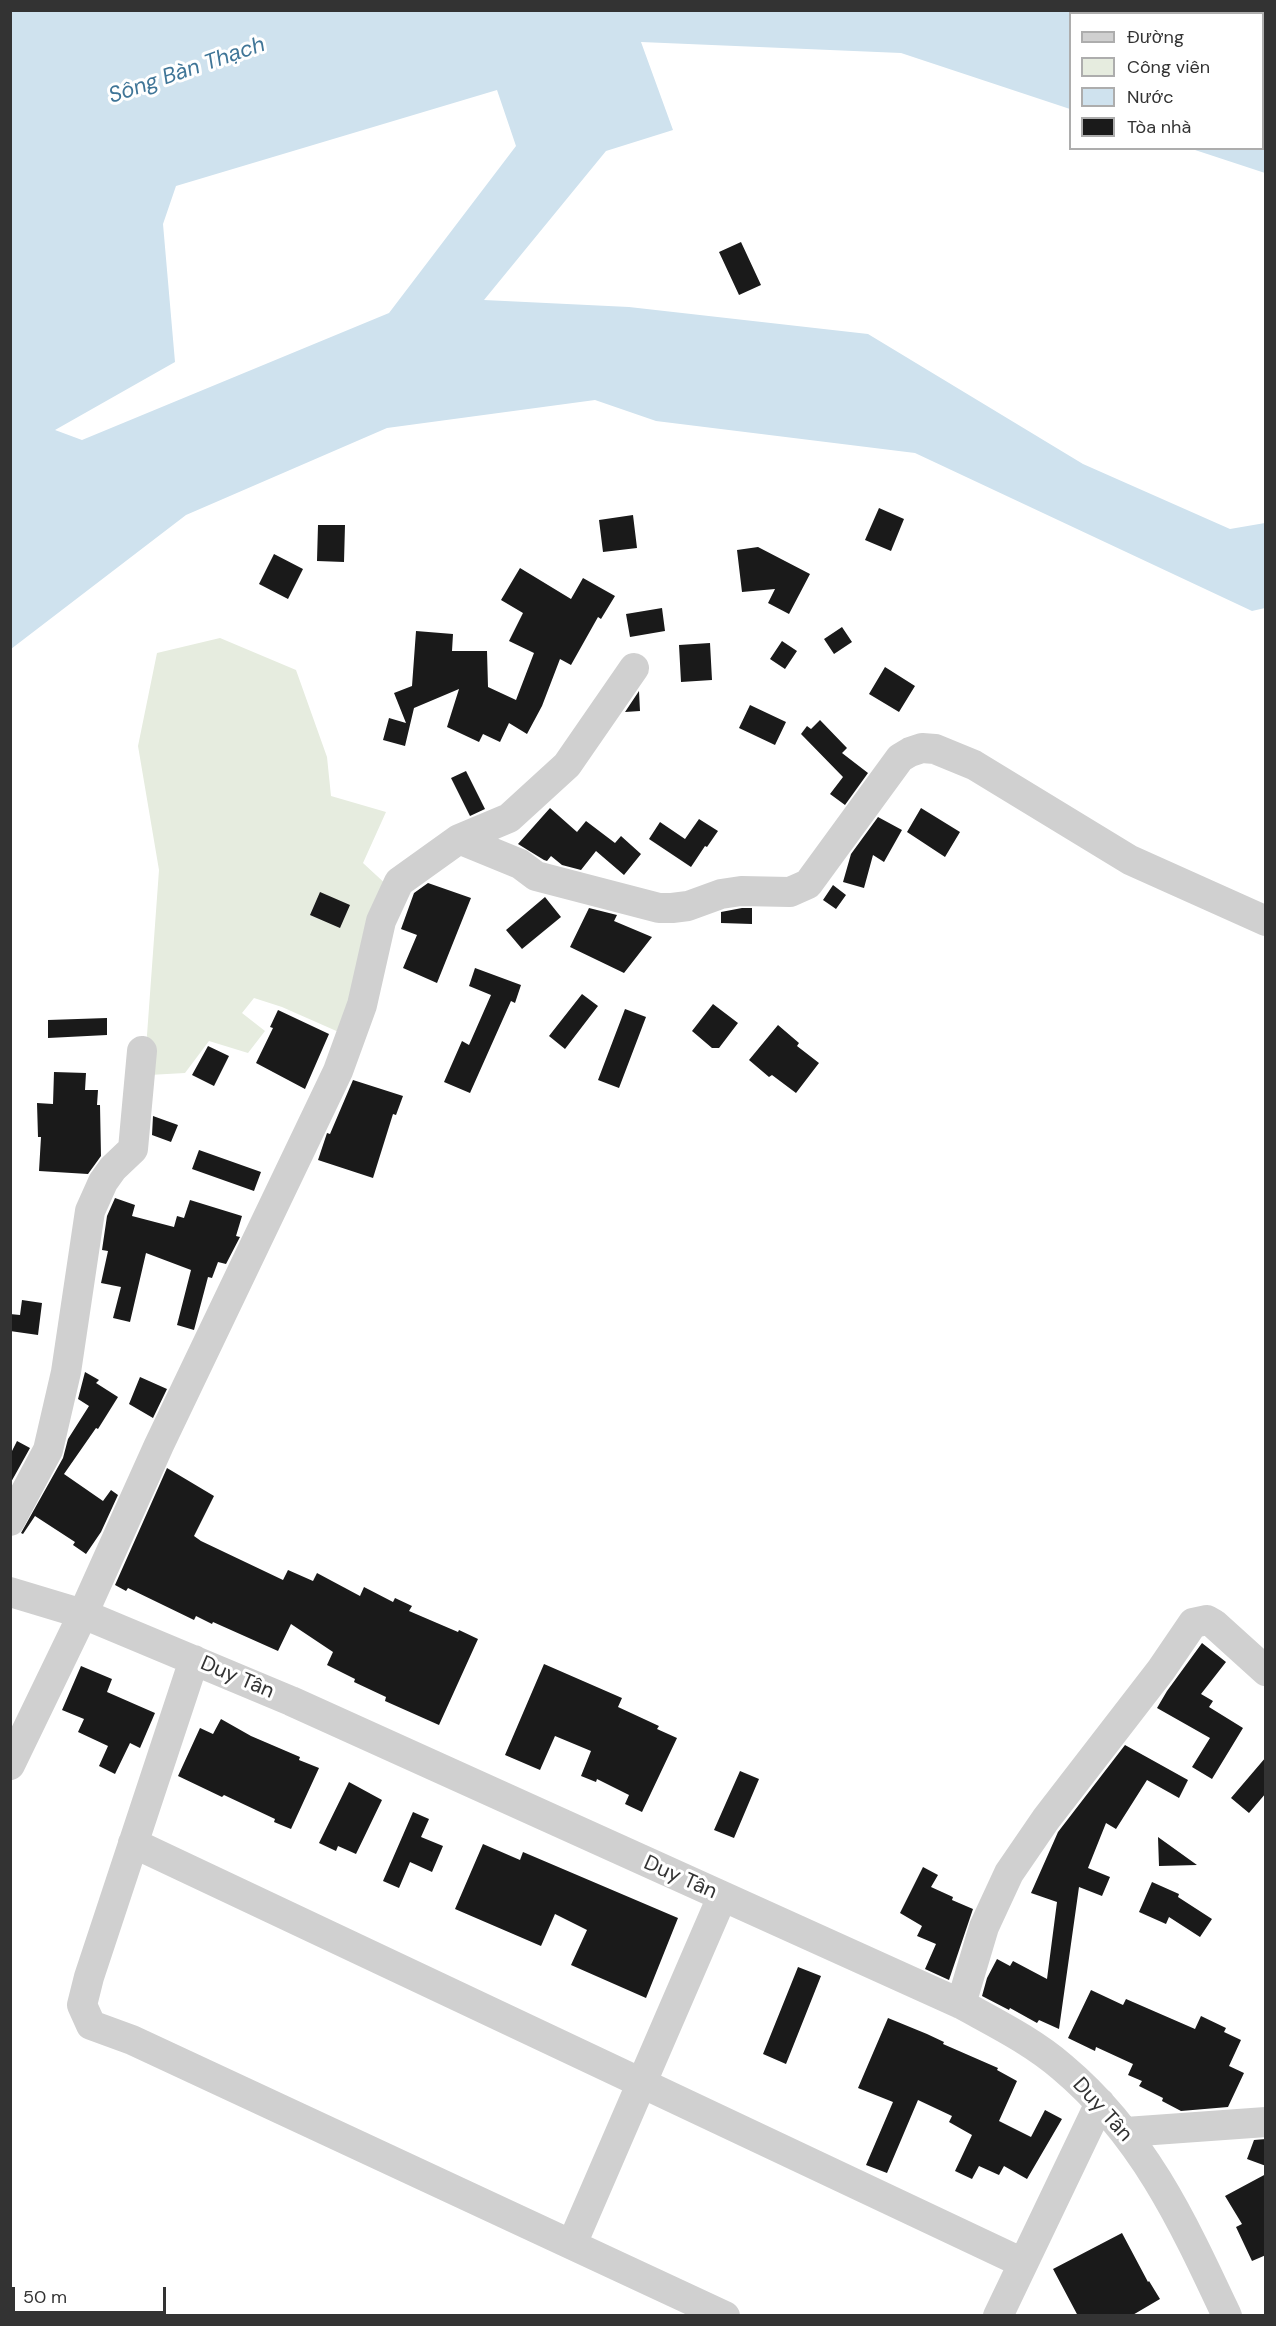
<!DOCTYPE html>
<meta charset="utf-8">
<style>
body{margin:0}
#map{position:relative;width:1276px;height:2326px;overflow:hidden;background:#fff;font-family:"DM Sans",sans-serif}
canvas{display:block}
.frame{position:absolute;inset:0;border:12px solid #333;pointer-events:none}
.legend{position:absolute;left:1069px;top:12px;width:195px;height:138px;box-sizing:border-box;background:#fff;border:2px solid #adadad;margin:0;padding:8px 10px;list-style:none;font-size:18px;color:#333}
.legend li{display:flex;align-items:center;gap:12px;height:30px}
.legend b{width:30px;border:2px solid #adadad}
.scale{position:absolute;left:12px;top:2287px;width:154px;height:27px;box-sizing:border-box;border:3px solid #333;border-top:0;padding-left:8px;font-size:18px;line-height:21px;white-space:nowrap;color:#333;-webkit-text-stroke:4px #fff;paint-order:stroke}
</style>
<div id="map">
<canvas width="1276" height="2326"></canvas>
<div class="frame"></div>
<ul class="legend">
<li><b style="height:8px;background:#d0d0d0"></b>Đường</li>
<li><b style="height:16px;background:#e6ecdf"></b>Công viên</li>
<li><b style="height:16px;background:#cfe2ee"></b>Nước</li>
<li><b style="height:16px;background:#1a1a1a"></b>Tòa nhà</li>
</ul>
<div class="scale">50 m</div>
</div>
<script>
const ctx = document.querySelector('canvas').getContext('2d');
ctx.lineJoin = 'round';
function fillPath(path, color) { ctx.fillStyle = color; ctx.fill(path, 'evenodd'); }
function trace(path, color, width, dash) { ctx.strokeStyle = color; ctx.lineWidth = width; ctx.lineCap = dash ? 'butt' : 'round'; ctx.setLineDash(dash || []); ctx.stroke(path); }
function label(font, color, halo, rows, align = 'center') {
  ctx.font = font + ' "DM Sans",sans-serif'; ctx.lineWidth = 6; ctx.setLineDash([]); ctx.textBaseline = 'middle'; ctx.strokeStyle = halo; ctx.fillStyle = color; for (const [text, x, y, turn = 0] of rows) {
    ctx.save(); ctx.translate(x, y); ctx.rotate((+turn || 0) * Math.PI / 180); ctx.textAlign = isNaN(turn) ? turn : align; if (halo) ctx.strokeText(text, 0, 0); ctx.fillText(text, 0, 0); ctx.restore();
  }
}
const green = new Path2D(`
 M 220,638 L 296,670 L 327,757 L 331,796 L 386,812 L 363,863 L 389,887 L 350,1037 L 282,1007 L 254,998 L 242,1013 L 265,1031 L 248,1053 L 209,1041 L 185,1073 L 149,1075 L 147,1035 L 159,870 L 138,746 L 157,653 Z`);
const water = new Path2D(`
 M 11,10 L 1265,11 L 1265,173 L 1192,149 L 1262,148 L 1262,14 L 1070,14 L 1070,109 L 901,53 L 641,42 L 673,130 L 606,151 L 484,300 L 629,307 L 868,334 L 1083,464 L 1230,529 L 1265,523 L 1265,608 L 1252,611 L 915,453 L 656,421 L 595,400 L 387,428 L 186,515 L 11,649 ZM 497,90 L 516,146 L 389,313 L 82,440 L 55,430 L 175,362 L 163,224 L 176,186 Z`);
const building = new Path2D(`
 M 741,242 L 761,285 L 739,295 L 719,252 Z
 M 879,508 L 904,519 L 891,551 L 865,540 Z
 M 633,515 L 637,548 L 603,552 L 599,520 Z
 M 318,525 L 345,525 L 344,562 L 317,561 Z
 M 758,547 L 810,574 L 789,614 L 768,603 L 775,589 L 742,592 L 737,550 Z
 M 274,554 L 303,569 L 288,599 L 259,584 Z
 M 520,568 L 571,599 L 583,578 L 615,596 L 601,619 L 598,617 L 571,665 L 560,659 L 542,706 L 527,734 L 509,723 L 500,742 L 483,734 L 479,742 L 447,727 L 459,689 L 414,708 L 405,746 L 383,740 L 389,718 L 406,723 L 394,693 L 412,686 L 416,631 L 453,634 L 452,651 L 487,651 L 488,687 L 516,700 L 534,653 L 509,641 L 523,613 L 501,600 Z
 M 662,608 L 665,631 L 630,637 L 626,614 Z
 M 842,627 L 852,642 L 834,654 L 824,639 Z
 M 782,641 L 797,651 L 785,669 L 770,659 Z
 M 710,643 L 712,680 L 681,682 L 679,645 Z
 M 885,667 L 915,686 L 899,712 L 869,694 Z
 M 639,691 L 640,711 L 625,712 Z
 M 750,705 L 786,722 L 775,745 L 739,728 Z
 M 820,720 L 847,748 L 842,753 L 868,773 L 845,805 L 830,794 L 843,777 L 801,734 L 807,726 L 811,729 Z
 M 466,771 L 485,809 L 470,816 L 451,778 Z
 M 550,808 L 577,832 L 586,821 L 615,843 L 621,836 L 641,854 L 624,875 L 596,851 L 581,870 L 562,865 L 551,856 L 547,861 L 544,860 L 518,844 Z
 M 921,808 L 960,832 L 945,857 L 907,832 Z
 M 878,817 L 902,830 L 884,862 L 873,855 L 864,888 L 843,882 L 851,854 Z
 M 699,819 L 718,831 L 707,847 L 705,846 L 691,867 L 649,839 L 660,822 L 685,839 Z
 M 428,883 L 471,898 L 437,983 L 403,968 L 417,935 L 401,929 L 414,893 Z
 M 833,885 L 846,895 L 836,909 L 823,900 Z
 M 320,892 L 350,905 L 340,928 L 310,915 Z
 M 545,897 L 561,917 L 522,949 L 506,930 Z
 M 589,908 L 617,915 L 614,921 L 652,937 L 624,973 L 570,947 Z
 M 742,908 L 752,908 L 752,924 L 721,923 L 721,912 Z
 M 475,968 L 521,985 L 515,1003 L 511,1001 L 470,1093 L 444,1082 L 462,1041 L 469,1045 L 491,995 L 469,986 Z
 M 582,994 L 598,1006 L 565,1049 L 549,1036 Z
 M 713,1004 L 738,1023 L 719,1048 L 712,1048 L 692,1031 Z
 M 625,1009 L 646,1017 L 619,1088 L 598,1080 Z
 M 278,1010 L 329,1034 L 305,1089 L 256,1063 L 273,1028 L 270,1027 Z
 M 107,1018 L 107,1035 L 48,1038 L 48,1020 Z
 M 778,1025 L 799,1043 L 797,1046 L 819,1063 L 796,1093 L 772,1075 L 769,1077 L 749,1060 Z
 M 208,1046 L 229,1056 L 214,1086 L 192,1075 Z
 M 54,1072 L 86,1073 L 85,1090 L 98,1090 L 97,1105 L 100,1105 L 101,1156 L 88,1174 L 39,1171 L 41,1137 L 38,1137 L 37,1103 L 53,1104 Z
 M 353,1080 L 403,1096 L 396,1115 L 393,1114 L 373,1178 L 318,1160 L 327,1133 L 330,1134 Z
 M 153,1116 L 178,1125 L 171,1142 L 152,1135 Z
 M 199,1150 L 261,1172 L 254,1191 L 192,1169 Z
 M 115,1198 L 135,1205 L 132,1216 L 174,1227 L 177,1216 L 184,1218 L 190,1200 L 242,1216 L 236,1236 L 240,1237 L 226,1264 L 218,1262 L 212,1278 L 208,1277 L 194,1330 L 177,1325 L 191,1270 L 146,1253 L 130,1322 L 113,1318 L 121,1287 L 101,1283 L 108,1251 L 102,1250 L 107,1216 Z
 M 22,1300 L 42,1303 L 38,1335 L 10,1331 L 10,1314 L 20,1315 Z
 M 85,1372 L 99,1380 L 96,1383 L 118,1397 L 98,1429 L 96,1428 L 64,1474 L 103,1501 L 111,1490 L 118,1495 L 101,1532 L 86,1554 L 73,1545 L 75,1542 L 35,1516 L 23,1534 L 21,1533 L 63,1458 L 68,1439 L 89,1406 L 78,1399 Z
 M 140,1377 L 167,1389 L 153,1418 L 129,1404 Z
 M 17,1441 L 30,1448 L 10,1484 L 10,1455 Z
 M 167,1468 L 214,1496 L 194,1536 L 201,1541 L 283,1580 L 288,1570 L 313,1581 L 317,1573 L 360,1596 L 364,1587 L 393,1602 L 395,1598 L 412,1606 L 409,1611 L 458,1632 L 459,1630 L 478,1639 L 439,1725 L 385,1701 L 386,1697 L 354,1682 L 355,1679 L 327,1665 L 333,1652 L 291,1624 L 278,1651 L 213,1622 L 212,1624 L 196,1616 L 194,1620 L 128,1588 L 126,1591 L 115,1585 Z
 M 1202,1643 L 1226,1662 L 1201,1694 L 1213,1701 L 1209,1707 L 1243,1728 L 1212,1779 L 1192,1767 L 1210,1738 L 1157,1708 L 1167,1691 Z
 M 544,1664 L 622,1698 L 618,1707 L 659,1726 L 657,1729 L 677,1738 L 642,1812 L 625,1804 L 629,1795 L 597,1779 L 596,1782 L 581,1776 L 591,1751 L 555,1736 L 540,1770 L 505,1755 Z
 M 81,1666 L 112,1679 L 107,1692 L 155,1713 L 140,1748 L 130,1743 L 115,1774 L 99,1766 L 108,1746 L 78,1732 L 84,1719 L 62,1710 Z
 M 221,1719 L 251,1736 L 300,1757 L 299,1760 L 319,1768 L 291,1829 L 274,1822 L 275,1819 L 224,1795 L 222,1797 L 178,1776 L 200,1728 L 213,1734 Z
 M 1125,1745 L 1188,1780 L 1179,1798 L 1147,1780 L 1116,1829 L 1106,1823 L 1088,1868 L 1110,1877 L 1102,1896 L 1079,1887 L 1059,2029 L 1039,2020 L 1037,2023 L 1010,2008 L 1009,2010 L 982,1996 L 987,1978 L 997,1959 L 1010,1966 L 1013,1961 L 1047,1979 L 1057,1902 L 1031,1893 L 1058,1832 Z
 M 1266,1757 L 1266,1793 L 1249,1813 L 1231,1798 Z
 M 740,1771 L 759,1779 L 734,1838 L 714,1830 Z
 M 349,1782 L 382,1800 L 356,1854 L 338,1846 L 336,1851 L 319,1843 Z
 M 413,1812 L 429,1819 L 421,1837 L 443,1846 L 432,1872 L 410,1862 L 399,1888 L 383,1881 Z
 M 1158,1837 L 1197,1865 L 1159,1866 Z
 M 483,1844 L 520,1860 L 523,1852 L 678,1918 L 646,1998 L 571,1965 L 587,1930 L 555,1914 L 541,1946 L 455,1909 Z
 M 923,1867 L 938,1875 L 931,1887 L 953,1897 L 952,1900 L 973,1909 L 949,1980 L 925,1969 L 936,1944 L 917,1936 L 922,1926 L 900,1913 Z
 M 1152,1882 L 1179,1894 L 1178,1897 L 1212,1919 L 1200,1937 L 1169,1917 L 1166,1924 L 1139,1912 Z
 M 798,1967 L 821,1976 L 786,2064 L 763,2054 Z
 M 1091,1990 L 1123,2005 L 1126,1999 L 1195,2029 L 1201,2016 L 1226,2028 L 1224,2032 L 1241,2040 L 1229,2066 L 1244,2073 L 1228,2107 L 1181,2111 L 1162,2101 L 1163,2098 L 1139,2086 L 1142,2081 L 1128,2075 L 1133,2064 L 1096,2047 L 1095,2051 L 1068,2038 Z
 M 888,2018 L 927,2034 L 944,2042 L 943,2044 L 998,2068 L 997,2070 L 1017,2081 L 999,2121 L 1031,2137 L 1045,2110 L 1062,2119 L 1027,2179 L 1004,2166 L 999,2175 L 979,2166 L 972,2179 L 955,2171 L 972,2135 L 949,2122 L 952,2116 L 918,2100 L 887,2173 L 866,2165 L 893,2102 L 858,2088 Z
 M 1266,2139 L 1266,2166 L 1247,2159 L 1254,2140 Z
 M 1266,2174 L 1266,2255 L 1252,2261 L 1236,2227 L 1242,2224 L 1225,2196 Z
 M 1122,2233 L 1148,2282 L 1149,2281 L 1160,2299 L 1131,2316 L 1078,2316 L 1053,2269 Z`);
const minor = new Path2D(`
 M 459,839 L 520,864 L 536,876 L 659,908 L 672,908 L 688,906 L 721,894 L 741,891 L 790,892 L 808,884 L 900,758 L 910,752 L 922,748 L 935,749 L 974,765 L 1130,860 L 1266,921
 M 10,1521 L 48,1450 L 66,1372 L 90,1211 L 103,1182 L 113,1168 L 133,1149 L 142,1051
 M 10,1592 L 83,1614 L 291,1701 L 961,2004 C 995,2023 1032,2041 1062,2067 C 1143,2135 1183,2222 1227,2316
 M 194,1660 L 89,1977 L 82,2005 L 91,2025 L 132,2040 L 725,2316
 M 10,1765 L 83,1614 L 159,1445 L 338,1071 L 362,1005 L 381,921 L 399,882 L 459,839 L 509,818 L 567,765 L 634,668
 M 133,1843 L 1023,2263
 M 961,2004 L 984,1927 L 1009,1873 L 1046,1819 L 1161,1670 L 1193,1623 L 1207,1620 L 1214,1624 L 1266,1671
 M 1126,2132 L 1266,2122
 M 572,2244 L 722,1897
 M 998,2316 L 1100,2103`);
const streetNames = [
 ["Duy Tân",237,1678,23],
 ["Duy Tân",680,1878,24],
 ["Duy Tân",1102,2110,48]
];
const waterNames = [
 ["Sông Bàn Thạch",187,71,-19]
];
fillPath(green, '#e6ecdf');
fillPath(water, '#cfe2ee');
fillPath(building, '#1a1a1a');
trace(minor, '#d0d0d0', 30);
label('21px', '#333', '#fff', streetNames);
label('italic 22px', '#3f7597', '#fff', waterNames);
</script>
